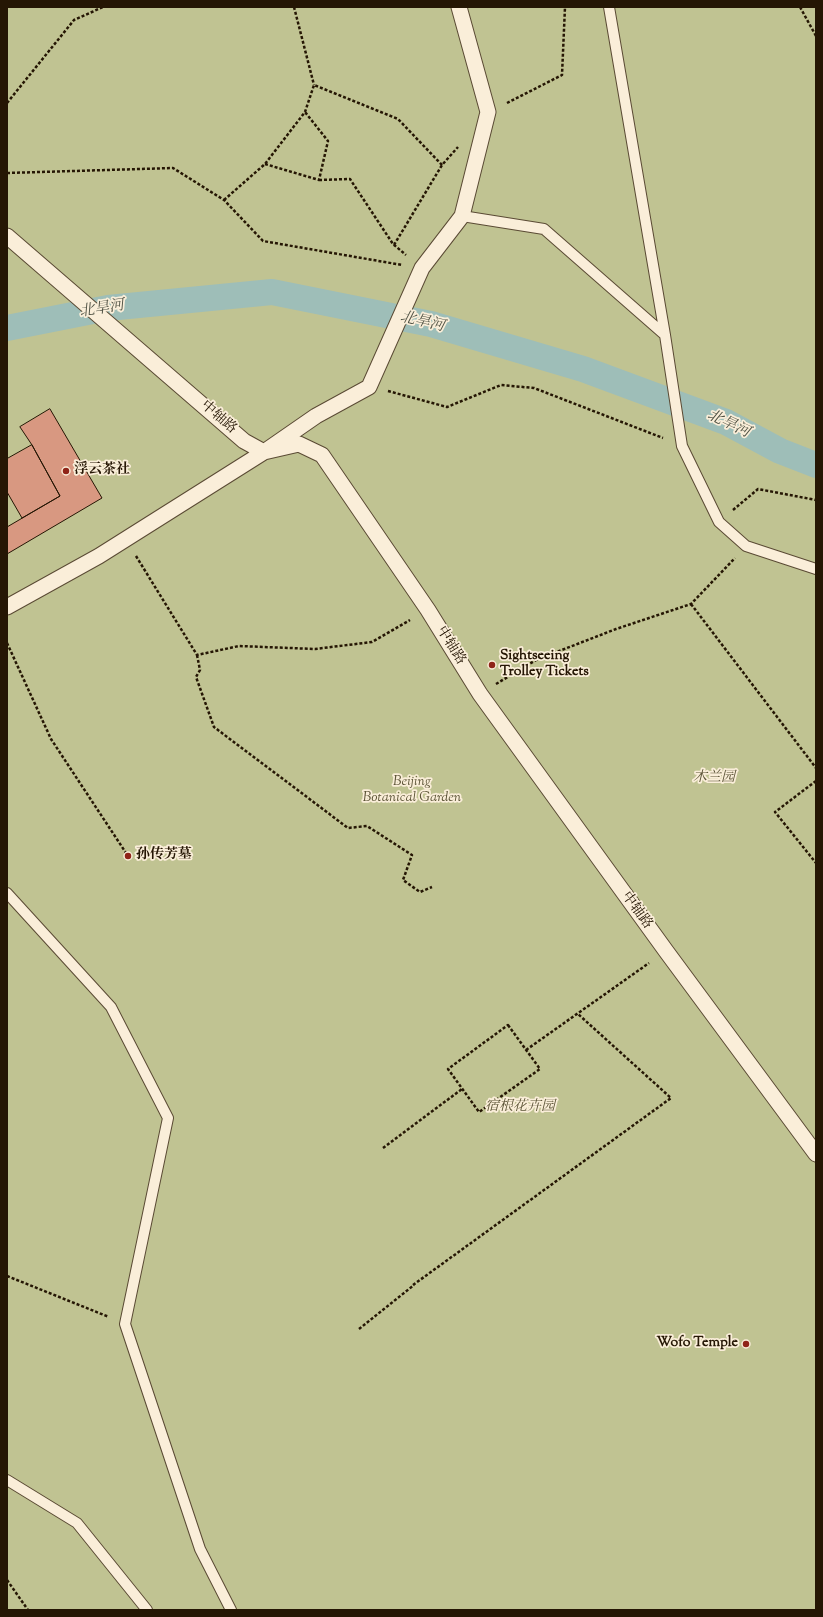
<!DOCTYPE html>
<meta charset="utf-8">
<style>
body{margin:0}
#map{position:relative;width:823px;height:1617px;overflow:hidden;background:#f8e5c4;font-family:"Sorts Mill Goudy",serif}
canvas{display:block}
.frame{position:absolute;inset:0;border:8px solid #251604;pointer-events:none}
</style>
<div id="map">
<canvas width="823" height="1617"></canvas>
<div class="frame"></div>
</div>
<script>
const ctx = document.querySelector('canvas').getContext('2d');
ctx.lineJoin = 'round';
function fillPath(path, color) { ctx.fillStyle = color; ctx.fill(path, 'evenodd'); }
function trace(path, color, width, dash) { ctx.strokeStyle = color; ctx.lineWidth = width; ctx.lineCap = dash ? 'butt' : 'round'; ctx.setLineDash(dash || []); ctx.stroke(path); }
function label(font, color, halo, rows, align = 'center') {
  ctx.font = font + ' "Sorts Mill Goudy","Noto Serif SC",serif'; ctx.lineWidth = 3.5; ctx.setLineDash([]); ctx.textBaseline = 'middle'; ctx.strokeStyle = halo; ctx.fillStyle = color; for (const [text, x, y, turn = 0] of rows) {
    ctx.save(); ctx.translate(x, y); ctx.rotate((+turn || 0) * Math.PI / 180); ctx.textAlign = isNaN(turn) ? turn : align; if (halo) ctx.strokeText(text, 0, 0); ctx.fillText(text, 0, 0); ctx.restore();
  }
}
const green = new Path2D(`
 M 7,7 L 816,7 L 816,1610 L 7,1610 Z`);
const canal = new Path2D(`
 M 7,328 L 108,308 L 272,292 L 431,324 L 583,369 L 726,422 L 780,451 L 816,465`);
const building = new Path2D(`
 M 50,409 L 102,498 L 7,554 L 7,527 L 60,496 L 32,445 L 20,427 Z
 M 32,445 L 60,496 L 22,518 L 7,492 L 7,459 Z`);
const path = new Path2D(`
 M 294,7 L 314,85
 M 800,7 L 816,36
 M 7,103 L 74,20 L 103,7
 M 507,103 L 562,75 L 565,7
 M 265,164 L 319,180 L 328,141 L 305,112
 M 7,173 L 173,168 L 224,200 L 263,241 L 402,265
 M 319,180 L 350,179 L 393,244 L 406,255
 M 224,200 L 265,164 L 305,112 L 314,85 L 398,119 L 442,165
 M 394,245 L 442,165 L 458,147
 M 388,391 L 447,407 L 501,385 L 534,388 L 663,438
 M 733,510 L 758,489 L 816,500
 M 136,556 L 197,655 L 239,646 L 315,649 L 372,642 L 410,620
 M 691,604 L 816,768
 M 7,643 L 51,739 L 128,856
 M 197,655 L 200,670 L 196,677 L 214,727 L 348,828 L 367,826 L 412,855 L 403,880 L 420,892 L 432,887
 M 496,684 L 536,660 L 616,629 L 691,604 L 735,558
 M 816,781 L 775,812 L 816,863
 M 508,1025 L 540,1069 L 479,1112 L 448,1069 Z
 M 526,1050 L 649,963
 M 383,1148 L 462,1089
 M 7,1276 L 109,1317
 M 413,1285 L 671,1098 L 578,1014
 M 359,1329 L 414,1285
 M 7,1580 L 28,1610`);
const service = new Path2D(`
 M 609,7 L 665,335
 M 462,216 L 544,229 L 665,335 L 682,446 L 719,522 L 746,546 L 816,569
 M 7,893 L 111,1007 L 168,1118 L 125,1324 L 200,1549 L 231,1610
 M 7,1480 L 77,1523 L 147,1610`);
const pedestrian = new Path2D(`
 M 7,236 L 244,441 L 264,452 L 299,444 L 322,455 L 428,610 L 480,694 L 666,951 L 816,1154
 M 7,607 L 99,556 L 264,452 L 316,416 L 369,387 L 422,268 L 462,216 L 488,112 L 459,7`);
const markers = [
 [66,471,4,"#8f2418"],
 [492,665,4,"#8f2418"],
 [128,856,4,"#8f2418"],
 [746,1344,4,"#8f2418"]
];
const streetNames = [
 ["中轴路",218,418,41],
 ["中轴路",450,646,58],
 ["中轴路",636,911,54]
];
const poiNames = [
 ["浮云茶社",74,471],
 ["Sightseeing",500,657],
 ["Trolley Tickets",500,673],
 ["孙传芳墓",136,856],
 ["Wofo Temple",738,1344,"right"]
];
const parkNames = [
 ["木兰园",714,779],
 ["Beijing",412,783],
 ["Botanical Garden",412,799],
 ["宿根花卉园",520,1108]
];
const waterNames = [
 ["北旱河",102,310,-9],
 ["北旱河",422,323,13],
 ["北旱河",728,425,25]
];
fillPath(green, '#c0c392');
trace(canal, '#9ebeb8', 26);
fillPath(building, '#d89881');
trace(building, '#251604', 1);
trace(service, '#5a4a34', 12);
trace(pedestrian, '#5a4a34', 17);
trace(path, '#251604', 2.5, [3, 2]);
trace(service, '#faeed9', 10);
trace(pedestrian, '#faeed9', 15);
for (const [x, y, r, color] of markers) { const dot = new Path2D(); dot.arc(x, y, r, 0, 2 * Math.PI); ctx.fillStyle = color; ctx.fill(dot); trace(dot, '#faeed9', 1.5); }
label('14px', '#251604', '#faeed9', streetNames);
label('bold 14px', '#251604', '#faeed9', poiNames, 'left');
label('italic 14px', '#5b5336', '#faeed9', parkNames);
label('italic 15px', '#4f5143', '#faeed9', waterNames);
</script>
